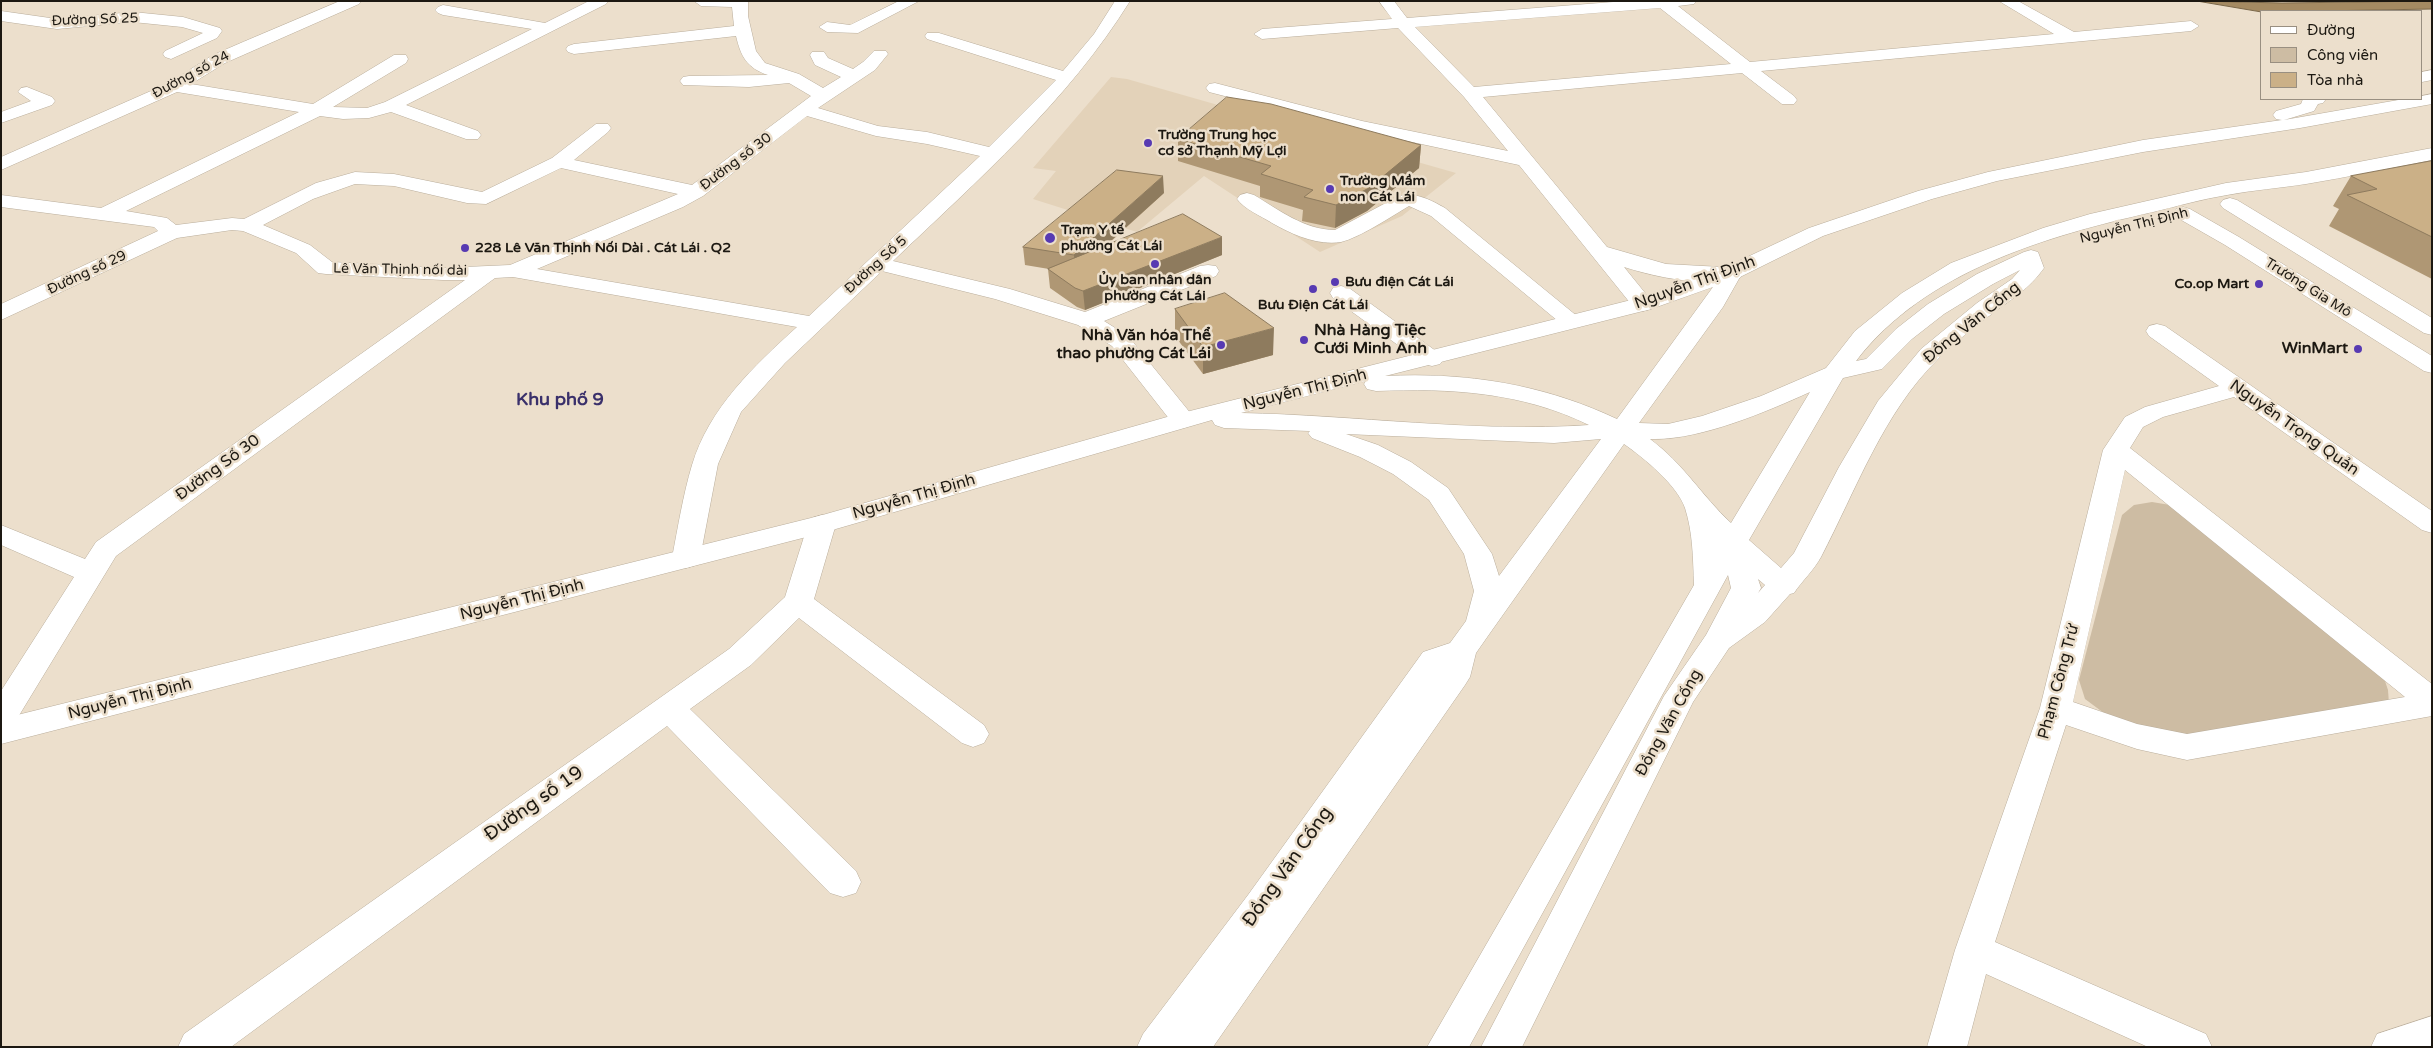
<!DOCTYPE html>
<meta charset="utf-8">
<style>
body{margin:0}
#map{position:relative;width:2433px;height:1048px;overflow:hidden;background:#ecdfcc;font-family:"Varela Round",sans-serif}
canvas{display:block}
.frame{position:absolute;inset:0;border:2px solid #1c1811;pointer-events:none}
.legend{position:absolute;left:2260px;top:10px;width:162px;height:90px;box-sizing:border-box;background:#ecdfcc;border:1px solid #998f81;margin:0;padding:6px 9px;list-style:none;font-size:15px;color:#1c1811}
.legend li{display:flex;align-items:center;gap:10px;height:25px}
.legend b{width:25px;border:1px solid #998f81}
</style>
<div id="map">
<canvas width="2433" height="1048"></canvas>
<div class="frame"></div>
<ul class="legend">
<li><b style="height:6px;background:#fff"></b>Đường</li>
<li><b style="height:14px;background:#cdbca3"></b>Công viên</li>
<li><b style="height:14px;background:#cbb087"></b>Tòa nhà</li>
</ul>
</div>
<script>
const ctx = document.querySelector('canvas').getContext('2d');
ctx.lineJoin = 'round';
function fillPath(path, color) { ctx.fillStyle = color; ctx.fill(path, 'evenodd'); }
function trace(path, color, width, dash) { ctx.strokeStyle = color; ctx.lineWidth = width; ctx.lineCap = dash ? 'butt' : 'round'; ctx.setLineDash(dash || []); ctx.stroke(path); }
function label(font, color, halo, rows, align = 'center') {
  ctx.font = font + ' "Varela Round",sans-serif'; ctx.lineWidth = 5; ctx.setLineDash([]); ctx.textBaseline = 'middle'; ctx.strokeStyle = halo; ctx.fillStyle = color; for (const [text, x, y, turn = 0] of rows) {
    ctx.save(); ctx.translate(x, y); ctx.rotate((+turn || 0) * Math.PI / 180); ctx.textAlign = isNaN(turn) ? turn : align; if (halo) ctx.strokeText(text, 0, 0); ctx.fillText(text, 0, 0); ctx.restore();
  }
}
const built = new Path2D(`
 M 1111,77 L 1127,79 L 1456,173 L 1402,216 L 1320,252 L 1204,176 L 1137,232 L 1033,199 L 1056,171 L 1033,168 Z`);
const green = new Path2D(`
 M 2152,502 L 2170,505 L 2384,678 L 2388,690 L 2389,704 L 2194,748 L 2120,725 L 2085,699 L 2079,680 L 2122,515 L 2134,505 Z`);
const water = new Path2D(`
 M 2197,1 L 2282,3 L 2432,1 L 2432,9 L 2262,12 Z`);
const minor = new Path2D(`
 M 340,1 L 361,1 L 359,4 L 225,63 L 191,84 L 313,104 L 394,55 L 406,55 L 408,59 L 406,63 L 333,107 L 367,108 L 385,102 L 532,29 L 443,15 L 438,13 L 435,10 L 438,7 L 443,5 L 545,23 L 589,1 L 608,1 L 606,4 L 406,105 L 478,131 L 481,135 L 478,139 L 466,139 L 391,112 L 369,118 L 343,119 L 320,116 L 126,211 L 167,218 L 176,225 L 232,218 L 244,219 L 316,183 L 355,172 L 394,174 L 482,192 L 552,158 L 596,124 L 608,124 L 611,128 L 608,132 L 574,160 L 692,185 L 811,96 L 789,83 L 749,87 L 683,85 L 680,81 L 683,77 L 689,76 L 768,75 C 747,68 741,57 736,36 L 574,54 L 568,52 L 566,49 L 568,46 L 574,44 L 734,26 L 732,7 L 701,6 L 694,1 L 748,1 L 748,16 L 756,51 L 765,63 L 799,74 L 823,88 L 841,77 L 815,65 L 810,55 L 812,52 L 824,52 L 828,58 L 853,69 L 863,62 L 874,51 L 886,51 L 888,54 L 875,70 L 818,108 L 878,126 L 927,132 L 989,147 L 1056,80 L 927,39 L 925,36 L 927,33 L 939,33 L 1063,71 L 1094,34 L 1115,1 L 1130,1 C 1068,101 978,180 893,261 L 1010,289 L 1085,312 L 1200,266 L 1208,265 L 1216,266 L 1219,271 L 1216,276 L 1104,321 L 1128,336 L 1196,420 L 1192,425 L 1183,428 L 1174,425 L 1112,346 L 1078,325 L 995,299 L 882,271 L 785,363 L 741,412 L 718,464 L 700,558 L 696,565 L 686,568 L 676,565 L 672,558 C 678,527 683,495 692,465 C 709,408 754,366 797,327 L 513,277 L 495,278 L 116,556 L 12,727 L 1,730 L 1,691 L 74,577 L 1,545 L 1,525 L 85,559 L 96,542 L 465,280 L 443,280 L 326,274 L 318,273 L 296,253 L 243,231 L 232,230 L 177,238 L 1,320 L 1,304 L 158,231 L 154,227 L 1,207 L 1,195 L 101,208 L 299,112 L 177,92 L 1,170 L 1,157 L 169,83 L 213,55 L 243,42 ZM 807,116 L 876,136 L 927,144 L 980,156 L 809,316 L 537,269 L 683,207 L 703,196 ZM 561,168 L 678,194 L 510,265 L 443,268 L 332,262 L 310,245 L 263,225 L 313,199 L 355,184 L 394,186 L 467,203 L 486,204 Z
 M 899,1 L 919,1 L 858,33 L 827,32 L 819,27 L 827,22 L 850,25 Z
 M 1379,1 L 1394,1 L 1407,18 L 1626,1 L 1696,1 L 1694,4 L 1678,6 L 1750,62 L 2054,34 L 1999,1 L 2018,1 L 2074,32 L 2191,21 L 2199,26 L 2191,31 L 1761,71 L 1794,96 L 1797,100 L 1794,104 L 1782,104 L 1742,73 L 1483,97 L 1607,247 L 1666,264 L 1740,268 L 1743,273 L 1740,278 C 1703,287 1659,278 1624,267 L 1654,304 L 1651,309 L 1643,311 L 1635,309 L 1519,165 L 1361,131 L 1209,92 L 1206,88 L 1209,84 L 1215,83 L 1362,121 L 1508,151 L 1464,97 L 1398,28 L 1262,39 L 1254,34 L 1262,29 L 1392,19 ZM 1660,8 L 1731,64 L 1474,87 L 1415,27 Z
 M 1,11 L 57,19 L 133,12 L 183,17 L 220,28 L 222,31 L 217,38 L 171,59 L 165,57 L 163,54 L 165,51 L 203,33 L 182,27 L 133,22 L 57,29 L 1,21 Z
 M 27,87 L 52,97 L 55,101 L 52,105 L 1,123 L 1,112 L 31,101 L 18,92 L 21,88 Z
 M 1247,193 L 1254,195 C 1279,210 1305,230 1335,230 L 1399,196 C 1416,192 1431,200 1445,208 L 1583,321 L 1580,326 L 1572,328 L 1564,326 L 1431,216 L 1409,206 C 1392,216 1359,238 1341,242 C 1318,246 1291,234 1272,223 C 1261,216 1244,209 1237,199 L 1240,195 Z
 M 2230,198 L 2237,200 L 2432,318 L 2432,335 L 2424,333 L 2223,208 L 2220,204 L 2223,200 Z
 M 2183,207 L 2190,209 L 2239,237 L 2432,356 L 2432,373 L 2424,371 L 2225,245 L 2176,217 L 2173,213 L 2176,209 Z
 M 1341,286 L 1349,288 L 1440,354 L 1444,359 L 1440,364 L 1432,366 L 1424,364 L 1333,298 L 1330,293 L 1333,288 Z
 M 2157,324 L 2165,326 L 2432,511 L 2432,533 L 2422,530 L 2234,397 L 2163,417 L 2143,427 L 2130,448 L 2432,684 L 2432,716 L 2187,760 L 2137,749 L 2066,725 L 1995,942 L 2206,1034 L 2212,1047 L 2148,1047 L 1986,974 L 1967,1047 L 1927,1047 L 1955,950 L 2040,708 L 2103,450 L 2125,417 L 2145,407 L 2219,386 L 2149,336 L 2146,331 L 2149,326 ZM 2125,470 L 2405,697 L 2187,734 L 2137,724 L 2073,702 Z
 M 822,515 L 832,518 L 836,524 L 814,599 L 984,725 L 989,734 L 984,743 L 973,747 L 962,743 L 799,618 L 751,665 L 690,709 L 856,871 L 861,882 L 856,893 L 843,897 L 830,893 L 667,726 L 231,1047 L 178,1047 L 184,1034 L 729,649 L 785,597 L 808,524 L 812,518 Z
 M 2432,1016 L 2432,1047 L 2371,1047 L 2377,1034 Z`);
const major = new Path2D(`
 M 2432,70 L 2432,80 L 2422,82 L 2422,72 Z
 M 2432,94 L 2432,104 L 2300,128 L 2143,152 L 1997,181 L 1932,199 L 1823,236 L 1740,277 L 1723,307 L 1639,423 L 1668,424 L 1702,416 L 1761,396 L 1826,368 L 1855,331 L 1902,293 L 1951,263 L 2043,228 L 2090,214 L 2226,183 L 2306,172 L 2432,148 L 2432,160 C 2390,168 2348,177 2306,184 C 2280,188 2253,190 2227,195 C 2202,199 2178,206 2153,212 C 2047,236 1925,271 1856,361 L 1866,359 L 1896,329 L 1928,304 L 1977,274 L 2024,252 L 2031,250 L 2038,252 L 2044,268 C 2029,289 2013,298 1993,313 C 1975,327 1954,342 1938,359 C 1883,413 1856,490 1821,557 C 1814,570 1802,581 1794,593 L 1790,594 L 1765,622 L 1729,648 L 1693,702 L 1522,1047 L 1481,1047 L 1664,696 L 1706,635 L 1731,588 L 1728,575 L 1469,1047 L 1427,1047 L 1694,585 C 1693,559 1693,533 1685,508 C 1677,485 1644,458 1624,444 L 1490,633 L 1476,653 L 1470,677 L 1465,685 L 1213,1047 L 1137,1047 L 1143,1034 L 1248,895 L 1423,652 L 1450,643 L 1466,621 L 1474,591 L 1464,554 L 1429,500 L 1393,474 L 1360,457 L 1312,438 L 1308,433 L 1310,431 L 1224,428 L 1215,425 L 1212,420 L 822,533 L 1,744 L 1,719 L 819,516 L 1174,415 L 1635,299 L 1724,268 L 1809,228 L 1918,191 L 1988,172 L 2143,140 L 2282,120 L 2276,119 L 2273,115 L 2276,111 L 2301,104 L 2303,99 L 2326,99 L 2323,103 L 2318,104 L 2314,111 L 2284,120 L 2404,99 L 2422,99 L 2422,96 ZM 2020,270 L 2012,279 L 1977,303 L 1921,349 L 1878,401 L 1839,467 L 1794,553 L 1781,568 L 1749,540 L 1843,378 L 1882,369 L 1912,339 L 1944,314 L 1993,284 ZM 1713,287 L 1617,419 C 1543,384 1466,372 1385,376 L 1651,309 ZM 1366,381 L 1364,384 L 1367,389 L 1376,391 C 1450,388 1522,392 1589,425 C 1474,433 1357,415 1241,413 ZM 1810,392 L 1731,523 C 1701,495 1684,464 1650,439 C 1698,441 1766,412 1810,392 ZM 1346,434 L 1554,443 L 1601,439 L 1499,576 L 1492,554 L 1448,488 L 1411,462 L 1378,445 ZM 1758,579 L 1765,585 L 1758,593 L 1761,588 Z`);
const wall = new Path2D(`
 M 1178,139 L 1421,145 L 1419,168 L 1367,211 L 1335,228 L 1302,221 L 1303,210 L 1260,197 L 1260,186 L 1178,161 Z
 M 2432,161 L 2432,279 L 2329,226 L 2339,209 L 2333,206 L 2351,176 Z
 M 1164,193 L 1106,246 L 1222,255 L 1085,310 L 1077,307 L 1050,288 L 1048,269 L 1049,269 L 1025,265 L 1023,247 Z
 M 1175,309 L 1273,355 L 1203,374 L 1175,336 Z`);
const shadedWall = new Path2D(`
 M 1421,145 L 1419,168 L 1367,211 L 1335,228 L 1336,205 Z
 M 1163,176 L 1164,193 L 1075,273 L 1074,255 Z
 M 1222,237 L 1222,255 L 1085,310 L 1083,291 Z
 M 1274,328 L 1273,355 L 1203,374 L 1203,347 Z`);
const building = new Path2D(`
 M 1227,97 L 1271,104 L 1421,145 L 1369,188 L 1336,205 L 1304,197 L 1313,190 L 1261,174 L 1271,166 L 1178,139 Z
 M 2432,161 L 2432,237 L 2347,195 L 2377,189 L 2351,176 Z
 M 1117,170 L 1163,176 L 1074,255 L 1023,247 Z
 M 1183,214 L 1222,237 L 1083,291 L 1075,288 L 1048,269 Z
 M 1225,293 L 1274,328 L 1203,347 L 1175,309 Z`);
const markers = [
 [1148,143,5,"#573ab2"],
 [1330,189,5,"#573ab2"],
 [1050,238,6,"#573ab2"],
 [465,248,5,"#573ab2"],
 [1155,264,5,"#573ab2"],
 [1335,282,5,"#573ab2"],
 [2259,284,5,"#573ab2"],
 [1313,289,5,"#573ab2"],
 [1304,340,5,"#573ab2"],
 [1221,345,5,"#573ab2"],
 [2358,349,5,"#573ab2"]
];
const farStreetnames = [
 ["Đường Số 25",95,20,-2],
 ["Đường số 24",191,75,-28],
 ["Đường số 30",736,162,-37],
 ["Nguyễn Thị Định",2134,226,-14],
 ["Đường Số 5",876,265,-42],
 ["Lê Văn Thịnh nối dài",400,270,1],
 ["Đường số 29",87,273,-25],
 ["Trương Gia Mô",2308,288,32]
];
const farPoinames = [
 ["Trường Trung học",1158,135],
 ["cơ sở Thạnh Mỹ Lợi",1158,151],
 ["Trường Mầm",1340,181],
 ["non Cát Lái",1340,197],
 ["Trạm Y tế",1061,230],
 ["phường Cát Lái",1061,246],
 ["228 Lê Văn Thịnh Nối Dài . Cát Lái . Q2",475,248],
 ["Ủy ban nhân dân",1155,280,"center"],
 ["phường Cát Lái",1155,296,"center"],
 ["Bưu điện Cát Lái",1345,282],
 ["Co.op Mart",2249,284,"right"],
 ["Bưu Điện Cát Lái",1313,305,"center"]
];
const streetNames = [
 ["Nguyễn Thị Định",1695,283,-20],
 ["Đồng Văn Cống",1972,323,-39],
 ["Nguyễn Thị Định",1305,390,-14],
 ["Nguyễn Trọng Quản",2294,428,35],
 ["Đường Số 30",218,468,-36],
 ["Nguyễn Thị Định",914,497,-16],
 ["Nguyễn Thị Định",522,600,-14],
 ["Phạm Công Trứ",2059,682,-75],
 ["Nguyễn Thị Định",130,699,-14],
 ["Đồng Văn Cống",1669,723,-61]
];
const poiNames = [
 ["Nhà Hàng Tiệc",1314,331,"left"],
 ["Cưới Minh Anh",1314,349,"left"],
 ["Nhà Văn hóa Thể",1211,336],
 ["thao phường Cát Lái",1211,354],
 ["WinMart",2348,349]
];
const neighbourhoodNames = [
 ["Khu phố 9",560,400]
];
const nearStreetnames = [
 ["Đường số 19",534,804,-35],
 ["Đồng Văn Cống",1288,867,-55]
];
fillPath(built, '#e3d2b9');
fillPath(green, '#cdbca3');
fillPath(water, '#a48a62');
trace(water, '#7b684a', 1);
trace(minor, '#b9ad9b', 1);
trace(major, '#b9ad9b', 1);
fillPath(minor, '#fff');
fillPath(major, '#fff');
fillPath(wall, '#af9774');
fillPath(shadedWall, '#8e7b5e');
fillPath(building, '#cbb087');
trace(building, '#8e7b5e', 1);
for (const [x, y, r, color] of markers) { const dot = new Path2D(); dot.arc(x, y, r, 0, 2 * Math.PI); ctx.fillStyle = color; ctx.fill(dot); trace(dot, '#ecdfcc', 2); }
label('14px', '#1c1811', '#ecdfcc', farStreetnames);
label('bold 14px', '#1c1811', '#ecdfcc', farPoinames, 'left');
label('16px', '#1c1811', '#ecdfcc', streetNames);
label('bold 16px', '#1c1811', '#ecdfcc', poiNames, 'right');
label('bold 18px', '#3a306b', '#ecdfcc', neighbourhoodNames);
label('19px', '#1c1811', '#ecdfcc', nearStreetnames);
</script>
